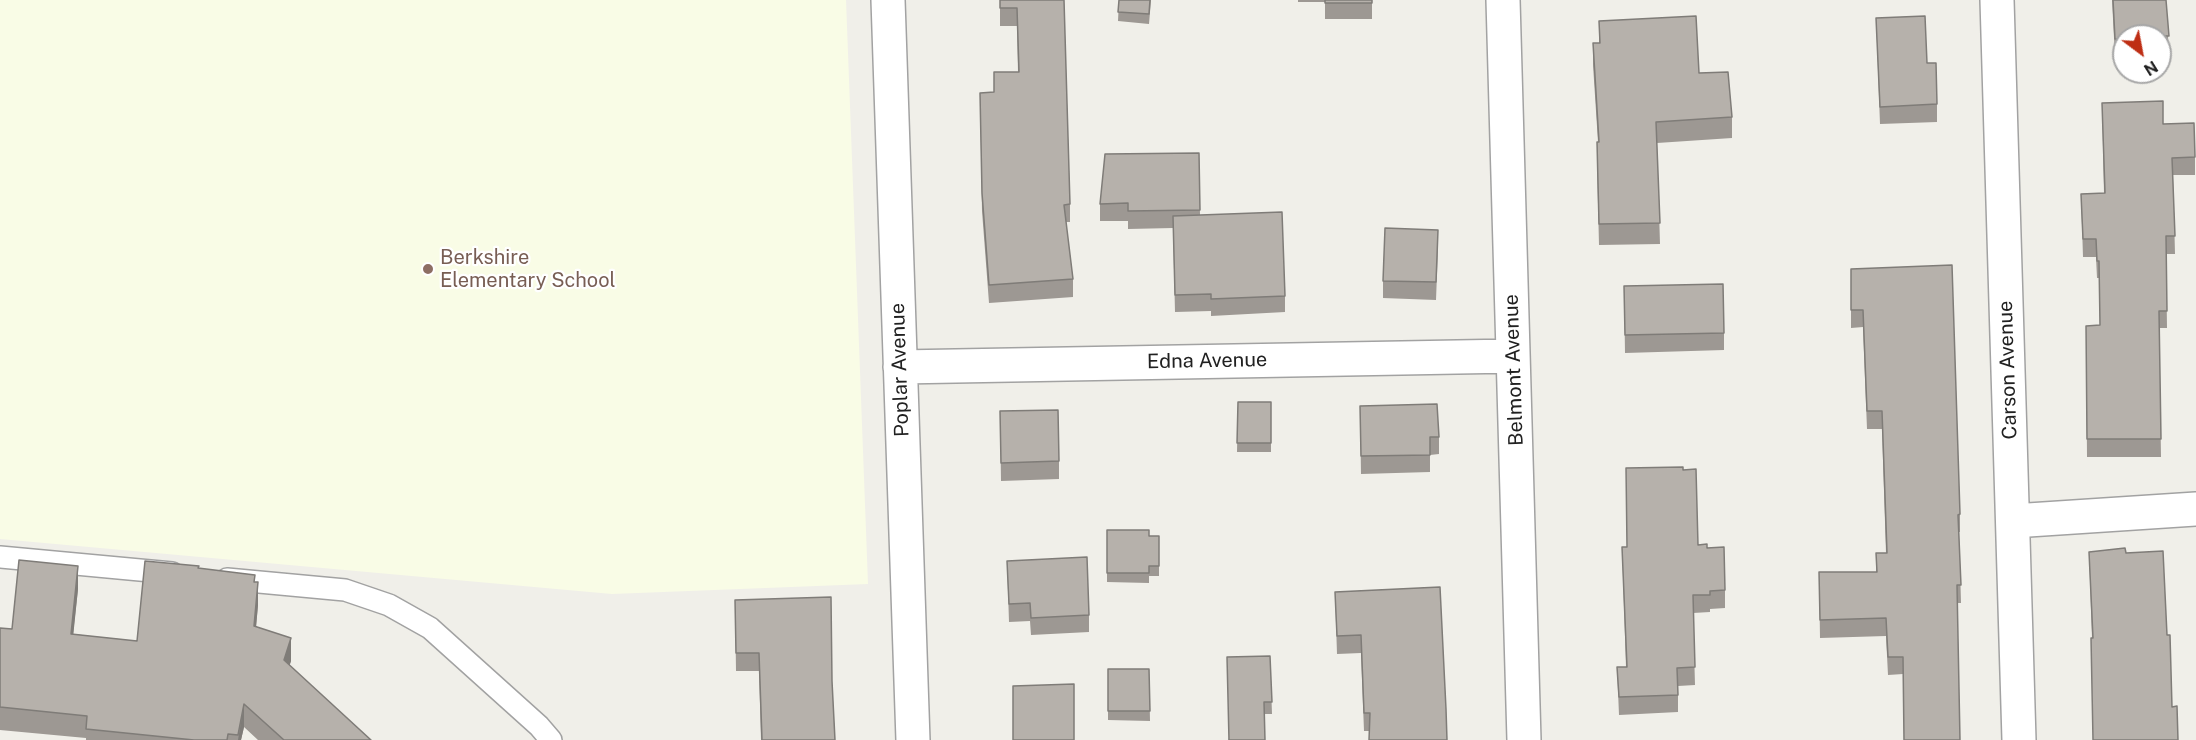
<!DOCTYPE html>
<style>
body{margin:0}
#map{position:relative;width:2196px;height:740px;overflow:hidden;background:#f0efe9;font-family:"Public Sans",sans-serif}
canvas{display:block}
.north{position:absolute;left:2112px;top:24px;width:60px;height:60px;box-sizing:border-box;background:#fff;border:2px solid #a6a6a6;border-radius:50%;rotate:148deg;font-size:16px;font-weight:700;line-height:24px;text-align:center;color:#212121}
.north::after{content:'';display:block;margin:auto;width:21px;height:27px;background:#be2e14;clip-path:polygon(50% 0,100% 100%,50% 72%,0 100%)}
</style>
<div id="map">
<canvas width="2196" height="740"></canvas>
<div class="north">N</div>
</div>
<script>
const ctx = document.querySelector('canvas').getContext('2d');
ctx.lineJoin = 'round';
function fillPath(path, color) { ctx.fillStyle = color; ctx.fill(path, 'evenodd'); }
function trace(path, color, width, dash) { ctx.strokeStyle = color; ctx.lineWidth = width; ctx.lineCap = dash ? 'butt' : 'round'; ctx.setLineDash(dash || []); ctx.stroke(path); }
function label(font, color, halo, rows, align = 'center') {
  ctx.font = font + ' "Public Sans",sans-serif'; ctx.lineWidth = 4.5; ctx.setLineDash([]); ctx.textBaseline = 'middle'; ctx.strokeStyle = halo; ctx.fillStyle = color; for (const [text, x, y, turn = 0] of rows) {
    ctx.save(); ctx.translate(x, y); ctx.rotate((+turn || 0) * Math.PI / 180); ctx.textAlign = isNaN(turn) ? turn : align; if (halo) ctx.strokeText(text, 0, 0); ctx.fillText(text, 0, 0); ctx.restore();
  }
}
const education = new Path2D(`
 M 0,0 L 846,0 L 868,584 L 612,594 L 0,539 Z`);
const service = new Path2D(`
 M 0,557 L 172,573
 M 227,579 L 345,590 L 389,605 L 430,628 L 539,726 L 551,740`);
const minor = new Path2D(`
 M 888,0 L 913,740
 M 1503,0 L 1524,740
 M 1997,0 L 2019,740
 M 900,367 L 1513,356
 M 2013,521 L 2196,509`);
const wall = new Path2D(`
 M 1000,0 L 1064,0 L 1070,204 L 1070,222 L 1066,222 L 1073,279 L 1073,297 L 989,303 L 982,211 L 980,93 L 994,92 L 994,72 L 1018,72 L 1017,26 L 1000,26 Z
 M 1119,0 L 1151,0 L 1149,24 L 1118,21 Z
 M 1298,0 L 1372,0 L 1372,19 L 1325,19 L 1325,2 L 1298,2 Z
 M 2112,0 L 2166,0 L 2169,54 L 2160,55 L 2160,36 L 2124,36 L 2124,57 L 2115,57 Z
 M 1876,18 L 1927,63 L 1937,104 L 1937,122 L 1880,124 Z
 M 1599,21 L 1699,73 L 1732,117 L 1732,138 L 1657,143 L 1660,244 L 1599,245 L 1597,163 L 1597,142 L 1598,142 L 1593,65 L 1593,43 L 1599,43 Z
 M 2102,103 L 2163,124 L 2195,157 L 2195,175 L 2173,175 L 2175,254 L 2166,254 L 2167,328 L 2159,328 L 2161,457 L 2087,457 L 2086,326 L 2100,325 L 2099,278 L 2097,278 L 2096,257 L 2083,257 L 2081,194 L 2104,193 Z
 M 1199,153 L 1200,215 L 1285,296 L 1285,312 L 1211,316 L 1211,311 L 1175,312 L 1173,228 L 1128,229 L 1128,221 L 1100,221 L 1100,204 Z
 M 1438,248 L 1436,300 L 1383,298 L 1383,281 Z
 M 1851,269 L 1960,514 L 1960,532 L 1959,532 L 1961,603 L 1957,603 L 1903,674 L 1888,675 L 1886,636 L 1820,638 L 1819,572 L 1876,572 L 1876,553 L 1886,553 L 1882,429 L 1867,429 L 1863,327 L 1851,328 Z
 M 1624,286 L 1724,333 L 1724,350 L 1625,353 Z
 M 1238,402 L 1271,402 L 1271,452 L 1237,452 Z
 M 1360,406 L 1439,437 L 1439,454 L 1430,455 L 1430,472 L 1361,474 Z
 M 1000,411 L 1059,461 L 1059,479 L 1001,481 Z
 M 1683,470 L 1698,545 L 1707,548 L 1725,590 L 1725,608 L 1710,609 L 1710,612 L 1693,613 L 1695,685 L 1678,686 L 1678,712 L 1619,715 L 1617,667 L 1626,667 L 1622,547 L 1627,547 Z
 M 1107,530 L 1149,536 L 1159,536 L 1159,576 L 1149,576 L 1149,583 L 1107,582 Z
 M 2089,552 L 2126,553 L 2167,635 L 2172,707 L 2178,740 L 2092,638 Z
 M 1007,561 L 1089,615 L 1089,632 L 1031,635 L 1030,621 L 1009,622 Z
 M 199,569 L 255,582 L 258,605 L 256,627 L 291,661 L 289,666 L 371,740 L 258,740 L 244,727 L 241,740 L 86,740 L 86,738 L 0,730 L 0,628 L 12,629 L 78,589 L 73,634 L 137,641 Z
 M 1440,587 L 1369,731 L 1364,731 L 1361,653 L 1337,654 L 1335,592 Z
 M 735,600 L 832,681 L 835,740 L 761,740 L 759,671 L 736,671 Z
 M 1270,656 L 1272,714 L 1264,714 L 1228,740 Z
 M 1108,669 L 1149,669 L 1150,721 L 1108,720 Z`);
const shadedWall = new Path2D(`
 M 78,566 L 78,589 L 71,657 L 71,634 Z
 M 258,582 L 258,605 L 254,649 L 254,626 Z
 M 291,638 L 291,661 L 284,683 L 284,660 Z
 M 244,704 L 244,727 L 241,740 L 238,740 Z`);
const building = new Path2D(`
 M 1000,0 L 1064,0 L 1070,204 L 1064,205 L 1073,279 L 989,285 L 982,193 L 980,93 L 994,92 L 994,72 L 1019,72 L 1017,8 L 1000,8 Z
 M 1119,0 L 1150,0 L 1149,14 L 1118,12 Z
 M 1325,0 L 1372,0 L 1372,3 L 1325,3 Z
 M 2113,0 L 2166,0 L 2169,36 L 2124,36 L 2124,39 L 2115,39 Z
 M 1696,16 L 1699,73 L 1728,72 L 1732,117 L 1656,122 L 1660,223 L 1599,224 L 1597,142 L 1599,142 L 1593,43 L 1600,43 L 1599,21 Z
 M 1925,16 L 1927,63 L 1936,63 L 1937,104 L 1880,107 L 1876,18 Z
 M 2163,101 L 2163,124 L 2194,123 L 2195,157 L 2172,158 L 2175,236 L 2166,236 L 2167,311 L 2159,311 L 2161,439 L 2087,439 L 2086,326 L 2100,325 L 2099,261 L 2097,261 L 2096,239 L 2083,239 L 2081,194 L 2105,193 L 2102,103 Z
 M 1199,153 L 1200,210 L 1128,211 L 1128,203 L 1100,204 L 1105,154 Z
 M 1282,212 L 1285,296 L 1211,299 L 1211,294 L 1175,295 L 1173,216 Z
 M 1385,228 L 1438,230 L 1436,282 L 1383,281 Z
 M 1952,265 L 1960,514 L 1958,515 L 1961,585 L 1957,585 L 1960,740 L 1904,740 L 1903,657 L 1888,657 L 1886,618 L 1820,620 L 1819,572 L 1877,572 L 1876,553 L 1887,553 L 1882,411 L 1867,411 L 1863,310 L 1851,310 L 1851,269 Z
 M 1723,284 L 1724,333 L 1625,335 L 1624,286 Z
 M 1238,402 L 1271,402 L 1271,443 L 1237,443 Z
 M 1437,404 L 1439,437 L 1430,437 L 1430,455 L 1361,456 L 1360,406 Z
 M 1058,410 L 1059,461 L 1001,463 L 1000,411 Z
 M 1683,467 L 1683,470 L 1696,469 L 1698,545 L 1707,544 L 1707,548 L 1724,547 L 1725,590 L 1710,591 L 1710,595 L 1693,595 L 1695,667 L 1677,668 L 1678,695 L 1619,697 L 1617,667 L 1627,667 L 1622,547 L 1627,547 L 1626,468 Z
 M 1107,530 L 1149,530 L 1149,536 L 1159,536 L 1159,566 L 1149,566 L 1149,573 L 1107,573 Z
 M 2125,548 L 2126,553 L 2163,551 L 2167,635 L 2170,635 L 2172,707 L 2177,706 L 2178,740 L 2093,740 L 2091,638 L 2093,638 L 2089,552 Z
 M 1087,557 L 1089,615 L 1031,618 L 1030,603 L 1009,604 L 1007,561 Z
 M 19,560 L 78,566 L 71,634 L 137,641 L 145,561 L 199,566 L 198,568 L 255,575 L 254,582 L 258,582 L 254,626 L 291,638 L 284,660 L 371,740 L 284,740 L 244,704 L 238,735 L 228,734 L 227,740 L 194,740 L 86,729 L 87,716 L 0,707 L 0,628 L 12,629 Z
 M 1440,587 L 1446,709 L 1447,740 L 1369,740 L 1370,713 L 1364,713 L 1361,635 L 1337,636 L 1335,592 Z
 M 831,597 L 832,681 L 835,740 L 762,740 L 759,653 L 736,653 L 735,600 Z
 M 1270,656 L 1272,702 L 1264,702 L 1265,740 L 1229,740 L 1227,657 Z
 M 1108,669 L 1149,669 L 1150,711 L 1108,711 Z
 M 1074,684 L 1074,740 L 1013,740 L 1013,686 Z`);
const markers = [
 [428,269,6,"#8d6e63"]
];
const educationNames = [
 ["Berkshire",440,258],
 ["Elementary School",440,281]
];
const streetNames = [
 ["Edna Avenue",1207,361,-1],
 ["Poplar Avenue",900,370,-92],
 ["Belmont Avenue",1514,370,-92],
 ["Carson Avenue",2008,370,-92]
];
fillPath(education, '#f9fce6');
trace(service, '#a2a2a2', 24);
trace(minor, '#a2a2a2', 36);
trace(service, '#fff', 21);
trace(minor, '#fff', 33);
fillPath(wall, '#9d9893');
fillPath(shadedWall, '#7f7c78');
fillPath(building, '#b6b1ab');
trace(building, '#7f7c78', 1.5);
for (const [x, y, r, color] of markers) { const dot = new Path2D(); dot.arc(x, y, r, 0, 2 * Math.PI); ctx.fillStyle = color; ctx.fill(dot); trace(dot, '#fff', 2); }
label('20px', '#785e54', '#fff', educationNames, 'left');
label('20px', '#212121', '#fff', streetNames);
</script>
